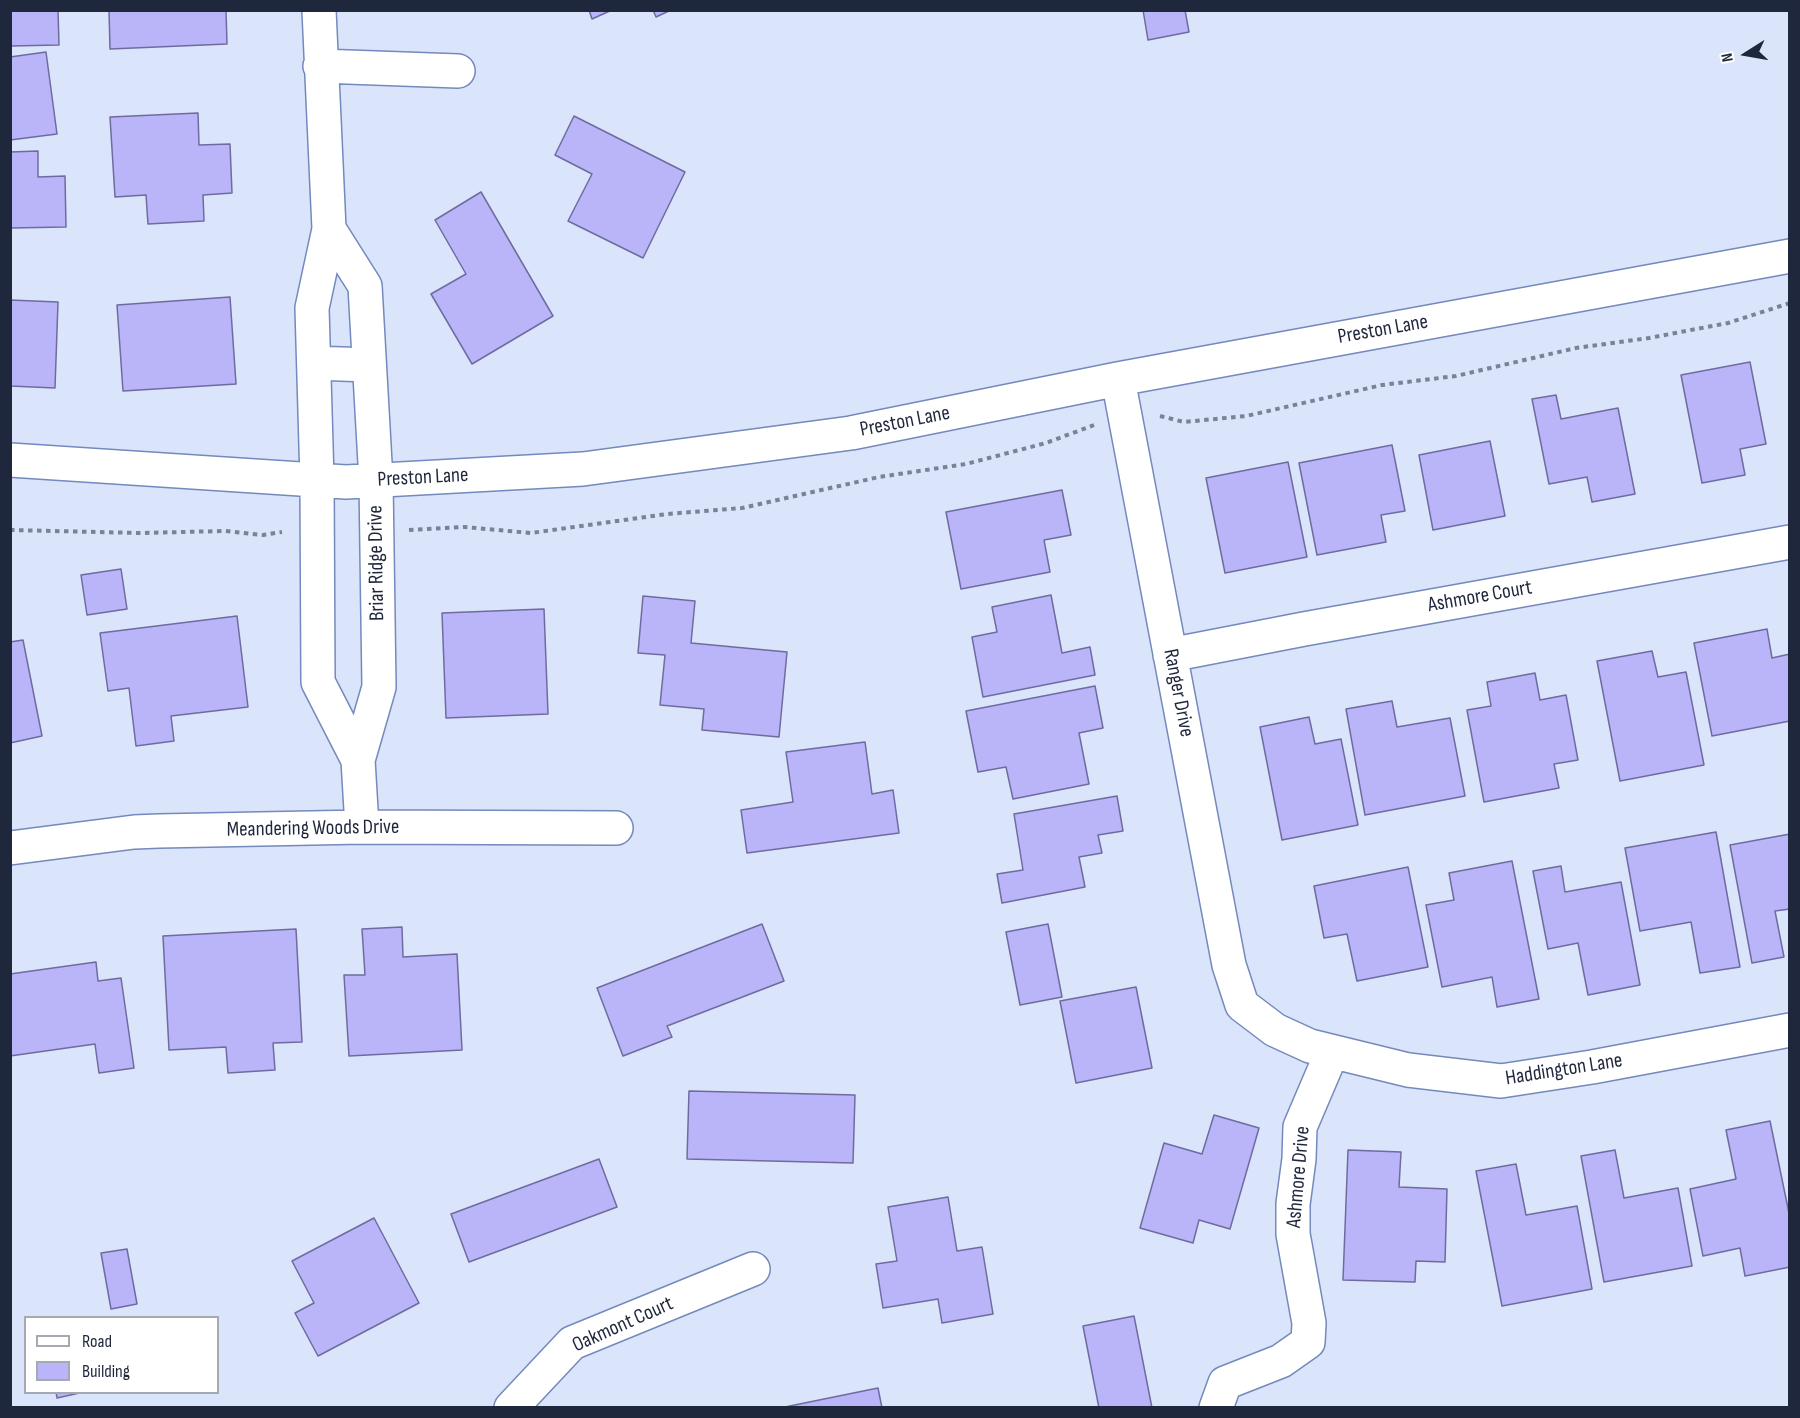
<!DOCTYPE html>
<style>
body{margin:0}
#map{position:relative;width:1800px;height:1418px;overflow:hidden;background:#dae4fa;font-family:"Sofia Sans Condensed",sans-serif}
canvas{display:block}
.frame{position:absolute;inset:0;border:12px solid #1f273c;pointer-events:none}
.legend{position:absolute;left:24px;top:1316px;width:195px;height:78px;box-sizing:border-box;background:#fff;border:2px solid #a5a9b1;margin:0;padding:8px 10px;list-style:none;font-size:18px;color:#1f273c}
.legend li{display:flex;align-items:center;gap:12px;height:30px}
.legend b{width:30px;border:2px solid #a5a9b1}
.north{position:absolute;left:1716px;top:24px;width:60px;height:60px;-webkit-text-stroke:4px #fff;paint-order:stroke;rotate:259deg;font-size:16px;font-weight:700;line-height:24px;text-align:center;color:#1f273c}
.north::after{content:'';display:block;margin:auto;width:21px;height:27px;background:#1f273c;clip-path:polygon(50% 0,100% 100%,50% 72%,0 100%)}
</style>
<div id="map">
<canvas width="1800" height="1418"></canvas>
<div class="frame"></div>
<ul class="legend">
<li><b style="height:8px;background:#fff"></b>Road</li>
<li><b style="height:16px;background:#b9b5f8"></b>Building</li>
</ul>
<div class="north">N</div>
</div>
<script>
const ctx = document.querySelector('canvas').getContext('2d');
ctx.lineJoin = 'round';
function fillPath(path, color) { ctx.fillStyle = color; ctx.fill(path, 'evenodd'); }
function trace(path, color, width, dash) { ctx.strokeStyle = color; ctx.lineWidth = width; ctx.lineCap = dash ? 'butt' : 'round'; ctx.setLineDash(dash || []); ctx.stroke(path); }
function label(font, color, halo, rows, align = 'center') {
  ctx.font = font + ' "Sofia Sans Condensed",sans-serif'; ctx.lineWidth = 5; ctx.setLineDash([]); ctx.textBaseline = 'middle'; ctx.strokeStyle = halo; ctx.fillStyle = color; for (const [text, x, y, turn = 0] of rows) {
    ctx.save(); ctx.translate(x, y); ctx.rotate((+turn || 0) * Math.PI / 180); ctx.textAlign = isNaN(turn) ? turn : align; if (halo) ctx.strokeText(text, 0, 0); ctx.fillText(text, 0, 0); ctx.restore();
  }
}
const building = new Path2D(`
 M 10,10 L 58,10 L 59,45 L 10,46 Z
 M 109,10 L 226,10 L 227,44 L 110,49 Z
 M 589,10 L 612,10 L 592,19 Z
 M 653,10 L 671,10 L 656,17 Z
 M 1143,10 L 1185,10 L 1189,32 L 1148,40 Z
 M 46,52 L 57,134 L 10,140 L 10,57 Z
 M 198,113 L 199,145 L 230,144 L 232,193 L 203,195 L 204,221 L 148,224 L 146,195 L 115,197 L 110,117 Z
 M 574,116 L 685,172 L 643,258 L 568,221 L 592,174 L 555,155 Z
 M 38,151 L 38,177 L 65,176 L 66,227 L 10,228 L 10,152 Z
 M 481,192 L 553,316 L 472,364 L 431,294 L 466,274 L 435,220 Z
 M 230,297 L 236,384 L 123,391 L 117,305 Z
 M 10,300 L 58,302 L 55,388 L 10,386 Z
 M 1750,362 L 1766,444 L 1740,449 L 1745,475 L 1702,483 L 1681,375 Z
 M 1556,395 L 1561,419 L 1618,408 L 1635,494 L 1592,502 L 1587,477 L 1549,484 L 1532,399 Z
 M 1490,441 L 1505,516 L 1433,530 L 1419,455 Z
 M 1392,445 L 1405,511 L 1381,515 L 1386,542 L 1317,555 L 1299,463 Z
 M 1288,462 L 1307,557 L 1225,573 L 1206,478 Z
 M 1062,490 L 1071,535 L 1044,540 L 1050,572 L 961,589 L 946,512 Z
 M 121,569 L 127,609 L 87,615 L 81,575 Z
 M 1051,595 L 1062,653 L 1090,647 L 1095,675 L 983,697 L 972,637 L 997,632 L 992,607 Z
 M 643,596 L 695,601 L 691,643 L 787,652 L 779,737 L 702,730 L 704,709 L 660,705 L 665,655 L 638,653 Z
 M 544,609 L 548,714 L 446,718 L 442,613 Z
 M 237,616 L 248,707 L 171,716 L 174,741 L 136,746 L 129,688 L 108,691 L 100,633 Z
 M 1767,629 L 1772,658 L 1790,654 L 1790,721 L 1712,736 L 1694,643 Z
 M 23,640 L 42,736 L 10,743 L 10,642 Z
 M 1652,651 L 1658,677 L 1686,672 L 1704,765 L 1620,781 L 1597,661 Z
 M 1535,673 L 1540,700 L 1566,695 L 1578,760 L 1554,764 L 1559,788 L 1484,802 L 1467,710 L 1491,706 L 1487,682 Z
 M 1095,686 L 1103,728 L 1079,733 L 1089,784 L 1013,799 L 1006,767 L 978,772 L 966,711 Z
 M 1392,701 L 1397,727 L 1450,718 L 1465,796 L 1365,815 L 1346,709 Z
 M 1309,717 L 1315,744 L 1341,739 L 1358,825 L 1282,840 L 1260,727 Z
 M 865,742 L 872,794 L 893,790 L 899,833 L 747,853 L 741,810 L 793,802 L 786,752 Z
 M 1117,796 L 1123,831 L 1098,835 L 1102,853 L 1079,857 L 1085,887 L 1002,903 L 997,874 L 1023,870 L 1014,814 Z
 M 1716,832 L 1740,967 L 1700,973 L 1691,922 L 1640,931 L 1625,848 Z
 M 1790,834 L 1790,909 L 1775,911 L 1784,957 L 1752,963 L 1730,845 Z
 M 1512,861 L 1539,999 L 1497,1007 L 1492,977 L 1442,987 L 1426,905 L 1454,900 L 1449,873 Z
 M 1561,866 L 1565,892 L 1621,882 L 1640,985 L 1588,995 L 1578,943 L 1548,949 L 1533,871 Z
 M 1408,867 L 1428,967 L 1357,981 L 1347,934 L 1324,938 L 1314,886 Z
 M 762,924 L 784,981 L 667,1026 L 672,1037 L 623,1056 L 597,988 Z
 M 1048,924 L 1062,997 L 1020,1005 L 1006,932 Z
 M 402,927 L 403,957 L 457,954 L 462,1050 L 349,1056 L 344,975 L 365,975 L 362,929 Z
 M 296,929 L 302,1042 L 273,1043 L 275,1070 L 228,1073 L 226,1047 L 169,1050 L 163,936 Z
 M 96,962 L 98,981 L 121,978 L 134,1068 L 99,1073 L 95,1044 L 10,1056 L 10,974 Z
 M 1136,987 L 1152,1068 L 1076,1083 L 1060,1001 Z
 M 689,1091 L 855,1095 L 853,1163 L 687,1159 Z
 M 1214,1115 L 1259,1128 L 1230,1229 L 1199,1220 L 1193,1243 L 1140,1228 L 1164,1143 L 1202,1154 Z
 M 1770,1121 L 1790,1218 L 1790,1267 L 1745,1276 L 1740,1248 L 1703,1256 L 1690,1189 L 1736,1179 L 1726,1130 Z
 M 1348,1150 L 1401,1152 L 1399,1187 L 1447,1189 L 1445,1262 L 1416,1261 L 1415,1282 L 1343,1280 Z
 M 1615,1150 L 1624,1198 L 1678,1188 L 1692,1266 L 1604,1282 L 1581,1156 Z
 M 599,1159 L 617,1207 L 469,1262 L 451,1214 Z
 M 1516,1164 L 1526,1215 L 1577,1206 L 1592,1289 L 1502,1306 L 1476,1171 Z
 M 948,1197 L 957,1251 L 982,1247 L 993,1314 L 942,1323 L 938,1299 L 883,1308 L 876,1264 L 897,1261 L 888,1207 Z
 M 374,1218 L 419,1303 L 318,1356 L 295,1313 L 314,1303 L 292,1261 Z
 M 127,1249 L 137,1304 L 111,1309 L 101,1253 Z
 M 1134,1316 L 1152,1408 L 1099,1408 L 1083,1326 Z
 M 878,1388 L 882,1408 L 780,1408 Z
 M 56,1392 L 84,1392 L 57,1398 Z`);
const path = new Path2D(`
 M 1160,416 L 1184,422 L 1246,416 L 1382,385 L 1456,376 L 1576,348 L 1649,338 L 1728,323 L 1790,303
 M 10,530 L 140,533 L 225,531 L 263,535 L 282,532
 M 409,530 L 464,527 L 531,533 L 667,514 L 742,508 L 879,477 L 966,464 L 1046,443 L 1094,425`);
const minor = new Path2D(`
 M 319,10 L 329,229 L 312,308 L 317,480 L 318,682 L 358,760
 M 320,66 L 458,71
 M 329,229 L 365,286 L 376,481 L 379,687 L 358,760 L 362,827
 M 314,363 L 369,365
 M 1118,379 L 1229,965 L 1242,1005 L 1275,1030 L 1310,1046 L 1408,1070 L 1501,1081 L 1592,1067 L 1790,1030
 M 10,460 L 346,482 L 583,469 L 851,433 L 1118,379 L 1790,256
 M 1170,655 L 1304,629 L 1790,542
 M 10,848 L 134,832 L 159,831 L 362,827 L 616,828
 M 511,1408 L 572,1343 L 753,1269
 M 1216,1408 L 1225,1383 L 1281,1361 L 1308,1342 L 1309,1323 L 1293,1234 L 1293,1204 L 1299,1159 L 1300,1127 L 1332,1052`);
const streetNames = [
 ["Preston Lane",1383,330,-10],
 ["Preston Lane",905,422,-11],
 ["Preston Lane",423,478,-3],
 ["Briar Ridge Drive",377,563,-91],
 ["Ashmore Court",1480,597,-10],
 ["Ranger Drive",1178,693,79],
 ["Meandering Woods Drive",313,829,-1],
 ["Haddington Lane",1564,1070,-9],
 ["Ashmore Drive",1299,1177,-85],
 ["Oakmont Court",623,1325,-24]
];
fillPath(building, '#b9b5f8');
trace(building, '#6f6ba0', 1.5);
trace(minor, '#7489bc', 36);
trace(path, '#798297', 4, [4.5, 4.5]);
trace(minor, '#fff', 33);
label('21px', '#1f273c', '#fff', streetNames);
</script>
